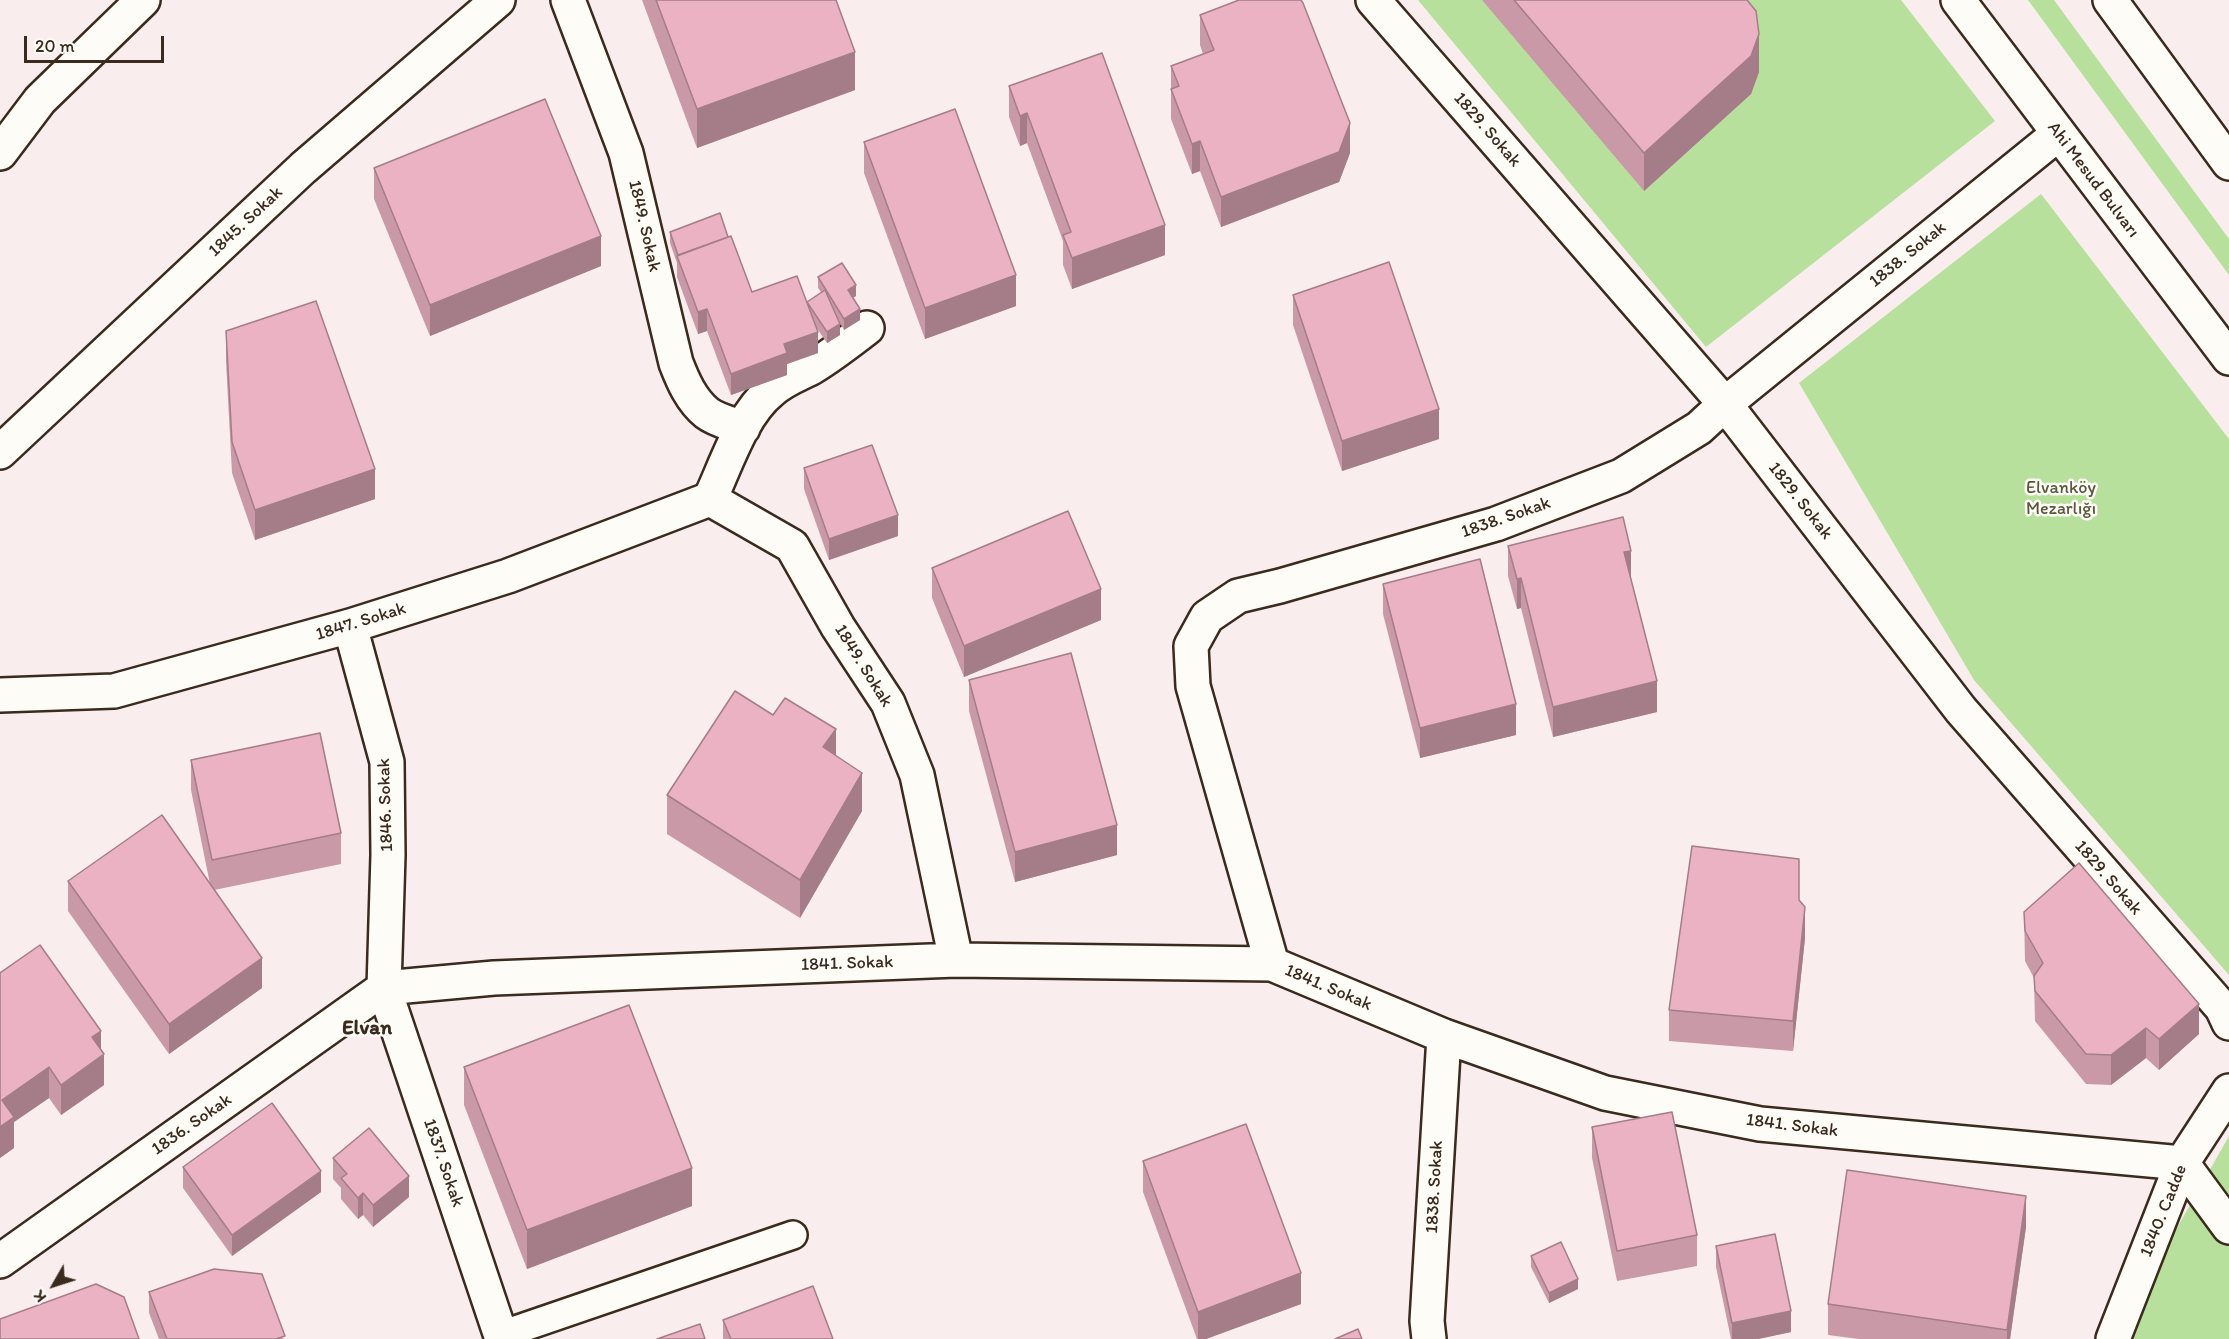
<!DOCTYPE html>
<meta charset="utf-8">
<style>
body{margin:0}
#map{position:relative;width:2229px;height:1339px;overflow:hidden;background:#f9eded;font-family:Itim,sans-serif}
canvas{display:block}
.north{position:absolute;left:24px;top:1255px;width:60px;height:60px;-webkit-text-stroke:4px #fdfcf7;paint-order:stroke;rotate:231deg;font-size:16px;font-weight:700;line-height:24px;text-align:center;color:#3b2a1e}
.north::after{content:'';display:block;margin:auto;width:21px;height:27px;background:#3b2a1e;clip-path:polygon(50% 0,100% 100%,50% 72%,0 100%)}
.scale{position:absolute;left:24px;top:36px;width:140px;height:27px;box-sizing:border-box;border:3px solid #3b2a1e;border-top:0;padding-left:8px;font-size:18px;line-height:21px;white-space:nowrap;color:#3b2a1e;-webkit-text-stroke:4px #fdfcf7;paint-order:stroke}
</style>
<div id="map">
<canvas width="2229" height="1339"></canvas>
<div class="north">K</div>
<div class="scale">20 m</div>
</div>
<script>
const ctx = document.querySelector('canvas').getContext('2d');
ctx.lineJoin = 'round';
function fillPath(path, color) { ctx.fillStyle = color; ctx.fill(path, 'evenodd'); }
function trace(path, color, width, dash) { ctx.strokeStyle = color; ctx.lineWidth = width; ctx.lineCap = dash ? 'butt' : 'round'; ctx.setLineDash(dash || []); ctx.stroke(path); }
function label(font, color, halo, rows, align = 'center') {
  ctx.font = font + ' Itim,sans-serif'; ctx.lineWidth = 5; ctx.setLineDash([]); ctx.textBaseline = 'middle'; ctx.strokeStyle = halo; ctx.fillStyle = color; for (const [text, x, y, turn = 0] of rows) {
    ctx.save(); ctx.translate(x, y); ctx.rotate((+turn || 0) * Math.PI / 180); ctx.textAlign = isNaN(turn) ? turn : align; if (halo) ctx.strokeText(text, 0, 0); ctx.fillText(text, 0, 0); ctx.restore();
  }
}
const green = new Path2D(`
 M 1418,0 L 1901,0 L 1995,121 L 1706,347 Z
 M 2028,0 L 2054,0 L 2229,239 L 2229,275 Z
 M 2041,194 L 2229,439 L 2229,975 L 1974,680 L 1799,383 Z
 M 2229,1136 L 2229,1339 L 2132,1339 L 2173,1235 Z`);
const service = new Path2D(`
 M 501,1335 L 793,1235`);
const minor = new Path2D(`
 M 568,0 L 626,153 L 676,363 C 683,381 691,400 707,413 C 716,420 732,424 743,428
 M 1373,0 L 1725,404 L 1961,710 L 2222,1008 L 2229,1023
 M 0,452 L 303,168 L 498,0
 M 710,499 L 792,546 L 838,627 L 888,703 L 917,775 L 956,960
 M 710,499 C 726,465 742,414 771,391 C 783,380 797,375 811,368 C 831,356 849,342 867,328
 M 350,626 L 387,762 L 388,855 L 384,988 L 502,1339
 M 0,695 L 114,691 L 350,626 L 508,576 L 710,499
 M 1272,964 L 1193,686 L 1191,646 L 1207,617 L 1238,596 L 1280,586 L 1496,524 L 1621,476 L 1699,428 L 1725,404 L 2058,134
 M 384,988 L 494,978 L 956,960 L 1272,964 L 1444,1036 L 1605,1093 L 1760,1124 L 2182,1163 L 2229,1227
 M 0,1261 L 384,988
 M 1429,1339 L 1427,1321 L 1444,1036
 M 2113,1339 L 2182,1163 L 2229,1091`);
const secondary = new Path2D(`
 M 1958,0 L 2229,358
 M 2110,0 L 2229,163
 M 0,153 L 40,100 L 143,0`);
const wall = new Path2D(`
 M 642,0 L 836,0 L 855,90 L 697,148 Z
 M 1482,0 L 1747,0 L 1759,72 L 1751,94 L 1644,191 Z
 M 1200,15 L 1350,153 L 1339,182 L 1221,227 L 1200,171 L 1192,174 L 1171,119 L 1171,66 L 1203,54 L 1200,45 Z
 M 1009,86 L 1165,255 L 1072,289 L 1063,265 L 1063,241 L 1027,143 L 1020,146 L 1009,117 Z
 M 864,142 L 1016,306 L 925,339 L 864,173 Z
 M 374,168 L 601,266 L 430,336 L 374,199 Z
 M 670,232 L 728,237 L 752,292 L 807,302 L 821,292 L 818,288 L 818,277 L 856,296 L 853,297 L 860,320 L 844,330 L 837,318 L 840,335 L 827,343 L 816,327 L 818,353 L 787,364 L 787,375 L 731,395 L 707,331 L 698,334 L 677,277 L 677,263 L 670,243 Z
 M 1293,295 L 1439,439 L 1342,471 L 1293,325 Z
 M 226,331 L 375,499 L 255,540 L 232,473 L 226,362 Z
 M 804,468 L 898,536 L 829,560 L 804,489 Z
 M 1508,546 L 1631,579 L 1657,712 L 1553,737 L 1521,608 L 1517,609 L 1508,576 Z
 M 932,568 L 1101,620 L 964,677 L 932,598 Z
 M 1383,584 L 1516,735 L 1420,758 L 1383,614 Z
 M 969,680 L 1117,855 L 1015,882 L 969,711 Z
 M 836,756 L 862,811 L 800,918 L 667,834 L 667,795 Z
 M 191,760 L 341,833 L 341,864 L 214,890 L 262,988 L 169,1054 L 68,911 L 68,881 L 210,884 L 191,790 Z
 M 1799,901 L 1805,938 L 1793,1051 L 1669,1041 L 1669,1010 Z
 M 2024,912 L 2199,1034 L 2159,1070 L 2146,1058 L 2111,1085 L 2086,1084 L 2035,1021 L 2034,978 L 2025,961 Z
 M 0,973 L 101,1050 L 104,1085 L 61,1115 L 49,1098 L 14,1122 L 14,1148 L 0,1158 Z
 M 464,1067 L 692,1206 L 527,1269 L 464,1105 Z
 M 1592,1127 L 1697,1235 L 1697,1266 L 1617,1281 L 1592,1158 Z
 M 333,1158 L 409,1197 L 373,1227 L 363,1215 L 358,1219 L 341,1199 L 341,1188 L 333,1179 Z
 M 1143,1161 L 1301,1304 L 1206,1339 L 1197,1339 L 1143,1192 Z
 M 183,1167 L 321,1192 L 232,1256 L 183,1188 Z
 M 2026,1227 L 2010,1339 L 1859,1339 L 1828,1335 L 1828,1304 Z
 M 1716,1246 L 1791,1332 L 1758,1339 L 1731,1339 L 1716,1267 Z
 M 1531,1256 L 1578,1289 L 1549,1303 L 1531,1267 Z
 M 149,1292 L 285,1339 L 159,1339 L 149,1313 Z
 M 723,1320 L 833,1339 L 723,1339 Z`);
const shadedWall = new Path2D(`
 M 1759,34 L 1759,72 L 1751,94 L 1644,191 L 1644,153 Z
 M 855,52 L 855,90 L 697,148 L 697,109 Z
 M 1027,113 L 1027,143 L 1020,146 L 1020,116 Z
 M 1350,123 L 1350,153 L 1339,182 L 1221,227 L 1221,197 Z
 M 1200,141 L 1200,171 L 1192,174 L 1192,144 Z
 M 1165,225 L 1165,255 L 1072,289 L 1072,258 Z
 M 601,236 L 601,266 L 430,336 L 430,305 Z
 M 1016,275 L 1016,306 L 925,339 L 925,308 Z
 M 856,285 L 856,296 L 848,301 L 848,290 Z
 M 707,309 L 707,331 L 698,334 L 698,312 Z
 M 860,309 L 860,320 L 844,330 L 844,319 Z
 M 840,324 L 840,335 L 827,343 L 827,332 Z
 M 818,332 L 818,353 L 787,364 L 787,375 L 731,395 L 731,374 L 784,344 Z
 M 1439,409 L 1439,439 L 1342,471 L 1342,441 Z
 M 375,469 L 375,499 L 255,540 L 255,510 Z
 M 898,515 L 898,536 L 829,560 L 829,539 Z
 M 1631,551 L 1631,581 L 1624,552 Z
 M 1521,578 L 1521,608 L 1517,609 L 1517,579 Z
 M 1101,589 L 1101,620 L 964,677 L 964,646 Z
 M 1657,681 L 1657,712 L 1553,737 L 1553,707 Z
 M 1516,704 L 1516,735 L 1420,758 L 1420,728 Z
 M 836,729 L 836,768 L 823,747 Z
 M 862,773 L 862,811 L 800,918 L 800,880 Z
 M 1117,825 L 1117,855 L 1015,882 L 1015,852 Z
 M 1805,907 L 1805,938 L 1793,1051 L 1793,1021 Z
 M 262,958 L 262,988 L 169,1054 L 169,1024 Z
 M 2199,1004 L 2199,1034 L 2159,1070 L 2159,1039 Z
 M 2146,1028 L 2146,1058 L 2111,1085 L 2111,1055 Z
 M 101,1031 L 101,1057 L 104,1054 L 104,1085 L 61,1115 L 61,1085 L 92,1037 Z
 M 49,1067 L 49,1098 L 14,1122 L 14,1148 L 0,1158 L 0,1127 L 2,1100 Z
 M 692,1168 L 692,1206 L 527,1269 L 527,1230 Z
 M 321,1171 L 321,1192 L 232,1256 L 232,1235 Z
 M 409,1176 L 409,1197 L 373,1227 L 373,1205 Z
 M 363,1193 L 363,1215 L 358,1219 L 358,1198 Z
 M 2026,1196 L 2026,1227 L 2010,1339 L 2007,1339 L 2007,1330 Z
 M 1301,1273 L 1301,1304 L 1206,1339 L 1198,1339 L 1198,1312 Z
 M 1578,1279 L 1578,1289 L 1549,1303 L 1549,1293 Z
 M 1791,1311 L 1791,1332 L 1758,1339 L 1732,1339 L 1732,1323 Z`);
const building = new Path2D(`
 M 656,0 L 836,0 L 855,52 L 697,109 Z
 M 1239,0 L 1301,0 L 1303,3 L 1350,123 L 1339,152 L 1221,197 L 1200,141 L 1192,144 L 1171,89 L 1179,86 L 1171,66 L 1214,50 L 1200,15 Z
 M 1514,0 L 1747,0 L 1756,11 L 1759,34 L 1751,56 L 1644,153 Z
 M 1102,53 L 1165,225 L 1072,258 L 1063,235 L 1071,232 L 1027,113 L 1020,116 L 1009,86 Z
 M 545,99 L 601,236 L 430,305 L 374,168 Z
 M 955,109 L 1016,275 L 925,308 L 864,142 Z
 M 720,213 L 728,237 L 678,255 L 670,232 Z
 M 731,236 L 752,292 L 797,276 L 818,332 L 784,344 L 787,353 L 731,374 L 707,309 L 698,312 L 677,256 Z
 M 1389,262 L 1439,409 L 1342,441 L 1293,295 Z
 M 842,263 L 856,285 L 848,290 L 860,309 L 844,319 L 818,277 Z
 M 825,290 L 840,324 L 827,332 L 807,302 Z
 M 316,301 L 375,469 L 255,510 L 232,442 L 226,331 Z
 M 872,445 L 898,515 L 829,539 L 804,468 Z
 M 1068,511 L 1101,589 L 964,646 L 932,568 Z
 M 1623,517 L 1631,551 L 1624,552 L 1657,681 L 1553,707 L 1521,578 L 1517,579 L 1508,546 Z
 M 1480,559 L 1516,704 L 1420,728 L 1383,584 Z
 M 1071,653 L 1117,825 L 1015,852 L 969,680 Z
 M 735,691 L 773,715 L 785,698 L 836,729 L 823,747 L 862,773 L 800,880 L 667,795 Z
 M 320,733 L 341,833 L 212,860 L 191,760 Z
 M 162,815 L 262,958 L 169,1024 L 68,881 Z
 M 1692,846 L 1799,859 L 1799,900 L 1805,907 L 1793,1021 L 1669,1010 Z
 M 2079,863 L 2199,1004 L 2159,1039 L 2146,1028 L 2111,1055 L 2086,1054 L 2035,991 L 2034,976 L 2043,963 L 2025,931 L 2024,912 Z
 M 40,945 L 101,1031 L 92,1037 L 104,1054 L 61,1085 L 49,1067 L 2,1100 L 14,1117 L 0,1127 L 0,973 Z
 M 629,1005 L 692,1168 L 527,1230 L 464,1067 Z
 M 272,1103 L 321,1171 L 232,1235 L 183,1167 Z
 M 1672,1112 L 1697,1235 L 1617,1251 L 1592,1127 Z
 M 1246,1124 L 1301,1273 L 1198,1312 L 1143,1161 Z
 M 369,1128 L 409,1176 L 373,1205 L 363,1193 L 358,1198 L 341,1178 L 347,1174 L 333,1158 Z
 M 1847,1170 L 2026,1196 L 2007,1330 L 1828,1304 Z
 M 1775,1234 L 1791,1311 L 1732,1323 L 1716,1246 Z
 M 1561,1242 L 1578,1279 L 1549,1293 L 1531,1256 Z
 M 214,1269 L 262,1274 L 285,1336 L 276,1339 L 167,1339 L 149,1292 Z
 M 96,1284 L 124,1297 L 139,1339 L 0,1339 L 0,1319 Z
 M 813,1286 L 833,1339 L 731,1339 L 723,1320 Z
 M 700,1324 L 705,1339 L 657,1339 Z
 M 1358,1329 L 1362,1339 L 1335,1339 Z`);
const streetNames = [
 ["1829. Sokak",1487,130,49],
 ["Ahi Mesud Bulvarı",2093,180,53],
 ["1845. Sokak",246,222,-43],
 ["1849. Sokak",644,226,77],
 ["1838. Sokak",1908,255,-39],
 ["1829. Sokak",1800,501,52],
 ["1838. Sokak",1506,518,-19],
 ["1847. Sokak",361,622,-17],
 ["1849. Sokak",863,666,58],
 ["1846. Sokak",386,805,-92],
 ["1829. Sokak",2108,878,49],
 ["1841. Sokak",847,964,-2],
 ["1841. Sokak",1328,988,23],
 ["1836. Sokak",192,1125,-35],
 ["1841. Sokak",1792,1126,7],
 ["1837. Sokak",443,1163,71],
 ["1838. Sokak",1435,1187,-87],
 ["1840. Cadde",2164,1211,-68]
];
const parkNames = [
 ["Elvanköy",2061,488],
 ["Mezarlığı",2061,509]
];
const quarterNames = [
 ["Elvan",367,1029]
];
fillPath(green, '#b7e09c');
trace(service, '#3b2a1e', 32);
trace(minor, '#3b2a1e', 38);
trace(secondary, '#3b2a1e', 38);
trace(service, '#fdfcf7', 27);
trace(minor, '#fdfcf7', 33);
trace(secondary, '#fdfcf7', 33);
fillPath(wall, '#ca99a8');
fillPath(shadedWall, '#a47d88');
fillPath(building, '#ebb2c3');
trace(building, '#a47d88', 1.5);
label('18px', '#3b2a1e', '#fdfcf7', streetNames);
label('18px', '#5a583e', '#fdfcf7', parkNames);
label('bold 21px', '#3b2a1e', '#fdfcf7', quarterNames);
</script>
